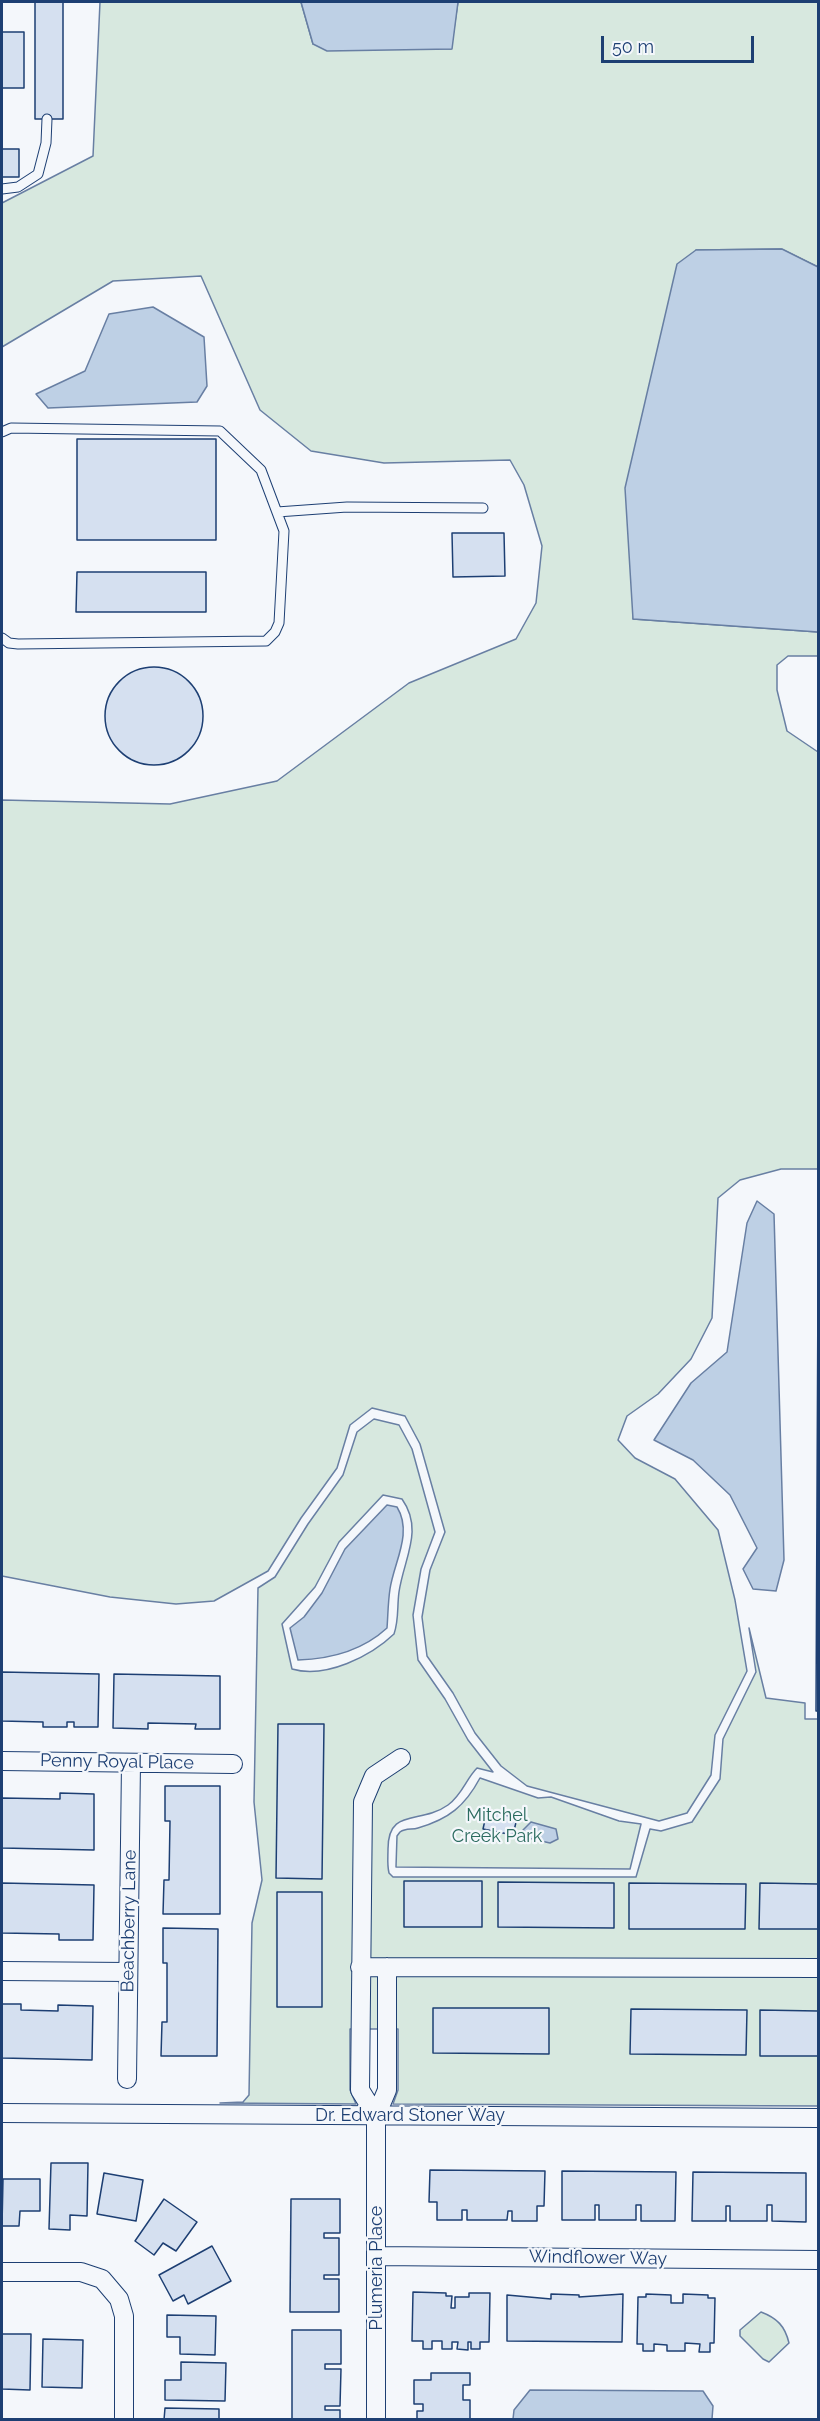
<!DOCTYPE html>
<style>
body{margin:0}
#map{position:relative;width:820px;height:2421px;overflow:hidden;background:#f4f7fb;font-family:Raleway,sans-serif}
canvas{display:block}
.frame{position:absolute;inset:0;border:3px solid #1d3f73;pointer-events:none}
.scale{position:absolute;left:601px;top:36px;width:153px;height:27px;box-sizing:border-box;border:3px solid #1d3f73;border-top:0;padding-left:8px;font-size:18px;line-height:21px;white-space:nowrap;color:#1d3f73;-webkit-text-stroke:4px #f4f7fb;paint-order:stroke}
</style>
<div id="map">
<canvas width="820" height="2421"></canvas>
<div class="frame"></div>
<div class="scale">50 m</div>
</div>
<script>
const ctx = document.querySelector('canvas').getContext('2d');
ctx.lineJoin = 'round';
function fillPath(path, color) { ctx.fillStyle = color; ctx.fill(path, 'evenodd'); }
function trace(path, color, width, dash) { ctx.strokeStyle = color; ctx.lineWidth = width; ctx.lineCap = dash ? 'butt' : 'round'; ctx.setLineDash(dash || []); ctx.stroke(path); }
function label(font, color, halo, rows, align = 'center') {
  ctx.font = font + ' Raleway,sans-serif'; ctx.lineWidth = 4.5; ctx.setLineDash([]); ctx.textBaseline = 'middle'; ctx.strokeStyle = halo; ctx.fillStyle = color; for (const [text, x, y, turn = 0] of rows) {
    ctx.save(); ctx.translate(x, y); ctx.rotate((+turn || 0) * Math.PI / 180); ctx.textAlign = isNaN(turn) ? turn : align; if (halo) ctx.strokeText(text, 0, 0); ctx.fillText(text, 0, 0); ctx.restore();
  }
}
const green = new Path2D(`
 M 100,2 L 301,2 L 313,44 L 451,49 L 458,2 L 818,2 L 818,267 L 781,249 L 696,250 L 633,619 L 818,632 L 818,656 L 788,656 L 777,665 L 777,690 L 787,731 L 818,752 L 818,1169 L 781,1169 L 740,1180 L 718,1198 L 712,1318 L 691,1359 L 658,1394 L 627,1416 L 618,1440 L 635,1458 L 675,1479 L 718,1530 L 735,1600 L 747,1671 L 715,1735 L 711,1775 L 687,1813 L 659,1821 L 527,1786 L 501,1766 L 475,1733 L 453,1693 L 427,1656 L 422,1617 L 430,1570 L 445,1532 L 420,1444 L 405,1416 L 372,1408 L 350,1425 L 337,1468 L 301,1518 L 268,1571 L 214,1601 L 176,1604 L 110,1597 L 2,1576 L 2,800 L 170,804 L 277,781 L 409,683 L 516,639 L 536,603 L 542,546 L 524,485 L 510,460 L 384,463 L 311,451 L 260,410 L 201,276 L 113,281 L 2,347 L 2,203 L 93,156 Z
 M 374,1419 L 399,1425 L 412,1449 L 435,1532 L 421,1569 L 413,1615 L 418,1660 L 445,1699 L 468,1740 L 493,1772 L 477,1768 C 466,1779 462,1795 448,1805 C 420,1825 388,1807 388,1849 C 388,1857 387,1865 389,1873 L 393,1877 L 636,1877 L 650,1829 L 661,1831 L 692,1822 L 720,1779 L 723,1739 L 756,1672 L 749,1628 L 766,1698 L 805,1703 L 805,1719 L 818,1719 L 818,2106 L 393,2104 L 398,2090 L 398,2029 L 350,2029 L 350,2090 L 356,2104 L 220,2103 L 243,2102 L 249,2095 L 252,1923 L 262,1880 L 254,1802 L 258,1588 L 275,1577 L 308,1524 L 343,1475 L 357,1432 ZM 383,1495 L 402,1499 C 424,1530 404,1558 399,1592 C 397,1606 399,1620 394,1634 C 371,1656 326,1679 292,1669 L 282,1624 L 315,1587 L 339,1542 Z
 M 480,1778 L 538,1798 L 551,1797 L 619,1821 L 641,1824 L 630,1869 L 396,1867 L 397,1836 L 400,1832 C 406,1828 412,1830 418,1828 C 449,1819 465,1806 480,1778 Z
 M 761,2312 C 777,2318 785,2326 789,2343 L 769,2362 L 763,2359 L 740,2336 L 740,2330 Z`);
const water = new Path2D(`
 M 301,2 L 458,2 L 452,49 L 327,51 L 313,44 Z
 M 782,249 L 818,267 L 818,632 L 633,619 L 625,488 L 677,264 L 696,250 Z
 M 153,307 L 204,337 L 207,386 L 197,402 L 48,408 L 36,394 L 85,371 L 109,314 Z
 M 757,1201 L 774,1214 L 784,1560 L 776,1591 L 753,1589 L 743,1569 L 757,1548 L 730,1495 L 693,1460 L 654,1440 L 691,1383 L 727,1352 L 747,1223 Z
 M 387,1505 L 397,1507 C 413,1533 394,1562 390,1589 C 388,1602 388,1615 387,1628 C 362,1651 331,1659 298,1660 L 290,1628 L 304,1617 L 322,1593 L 345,1549 Z
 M 531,1822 L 556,1829 L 558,1839 L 550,1843 L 528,1838 L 523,1830 Z
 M 530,2390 L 703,2391 L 713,2406 L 712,2419 L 513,2419 L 514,2410 Z`);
const building = new Path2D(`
 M 35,2 L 63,2 L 63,119 L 35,119 Z
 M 2,32 L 24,32 L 24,88 L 2,88 Z
 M 2,149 L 19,149 L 19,177 L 2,177 Z
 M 77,439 L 216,439 L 216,540 L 77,540 Z
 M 452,533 L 504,533 L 505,576 L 453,577 Z
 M 77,572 L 206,572 L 206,612 L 76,612 Z
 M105 716a49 49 0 1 1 98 0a49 49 0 1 1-98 0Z
 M 818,1281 L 818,1711 L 816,1711 Z
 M 2,1672 L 99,1674 L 98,1727 L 74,1727 L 74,1722 L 67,1722 L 67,1727 L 43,1727 L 43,1722 L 2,1721 Z
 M 114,1674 L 220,1676 L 220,1729 L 195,1729 L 196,1724 L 148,1723 L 148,1729 L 113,1728 Z
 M 278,1724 L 324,1724 L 322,1879 L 276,1878 Z
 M 165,1786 L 220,1786 L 220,1914 L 163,1914 L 164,1880 L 169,1880 L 170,1821 L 165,1821 Z
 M 60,1793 L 94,1794 L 94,1850 L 2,1848 L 2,1798 L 60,1799 Z
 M 487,1811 L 517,1818 L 513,1835 L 483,1829 Z
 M 404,1881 L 482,1881 L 482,1927 L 404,1927 Z
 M 498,1882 L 614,1883 L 614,1928 L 498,1927 Z
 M 2,1883 L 94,1885 L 93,1940 L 59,1940 L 59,1934 L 2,1933 Z
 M 629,1883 L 746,1884 L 745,1929 L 629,1929 Z
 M 760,1883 L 818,1884 L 818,1929 L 759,1929 Z
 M 277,1892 L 322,1892 L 322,2007 L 277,2007 Z
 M 163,1928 L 218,1929 L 217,2056 L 161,2056 L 162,2022 L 167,2022 L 167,1963 L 163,1963 Z
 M 2,2004 L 21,2004 L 21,2010 L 58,2011 L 58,2005 L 93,2006 L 92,2060 L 2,2058 Z
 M 433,2008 L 549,2008 L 549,2054 L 433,2053 Z
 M 631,2009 L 747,2010 L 746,2055 L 630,2054 Z
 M 760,2010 L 818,2011 L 818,2056 L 760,2056 Z
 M 51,2163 L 88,2163 L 87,2216 L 70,2215 L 70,2230 L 49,2229 Z
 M 430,2170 L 545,2171 L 544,2206 L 537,2206 L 537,2221 L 512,2221 L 512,2211 L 508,2211 L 507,2220 L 467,2220 L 467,2210 L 462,2210 L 462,2220 L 437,2220 L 437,2202 L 429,2202 Z
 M 562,2171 L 676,2172 L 675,2221 L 641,2221 L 641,2205 L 636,2205 L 636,2220 L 599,2220 L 599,2205 L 595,2205 L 595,2220 L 562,2220 Z
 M 693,2172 L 806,2173 L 806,2222 L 772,2221 L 772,2205 L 767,2205 L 767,2221 L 730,2221 L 730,2206 L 726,2206 L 726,2221 L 692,2221 Z
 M 104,2173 L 143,2180 L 136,2221 L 97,2214 Z
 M 3,2179 L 40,2179 L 40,2211 L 20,2211 L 19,2226 L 2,2226 Z
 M 164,2199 L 197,2222 L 176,2251 L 163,2243 L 154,2255 L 135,2241 Z
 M 291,2199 L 340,2199 L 340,2233 L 324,2233 L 324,2238 L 339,2238 L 339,2275 L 324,2275 L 324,2279 L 339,2279 L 339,2312 L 290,2312 Z
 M 212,2246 L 231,2281 L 188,2304 L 184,2295 L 173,2301 L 159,2275 Z
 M 413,2292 L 446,2293 L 446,2296 L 452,2296 L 451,2308 L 455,2308 L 455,2297 L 469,2297 L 469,2293 L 490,2293 L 489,2342 L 480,2342 L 480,2349 L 471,2349 L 471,2342 L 468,2342 L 468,2350 L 457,2349 L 458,2342 L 452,2342 L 452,2349 L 442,2349 L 442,2341 L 432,2341 L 432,2349 L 423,2349 L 423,2341 L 412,2341 Z
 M 551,2294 L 579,2295 L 579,2297 L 623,2294 L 622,2342 L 507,2341 L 507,2295 L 551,2299 Z
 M 646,2294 L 671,2295 L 671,2303 L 683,2303 L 683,2294 L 708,2295 L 708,2298 L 715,2298 L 714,2343 L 710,2343 L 710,2352 L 699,2352 L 700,2344 L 685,2343 L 685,2351 L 667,2351 L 667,2345 L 654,2344 L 654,2351 L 643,2351 L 643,2344 L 637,2344 L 638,2297 L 646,2297 Z
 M 167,2315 L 216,2316 L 215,2355 L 180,2354 L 180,2337 L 167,2337 Z
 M 292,2330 L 341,2330 L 341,2364 L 325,2364 L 325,2369 L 341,2369 L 340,2406 L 325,2406 L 325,2410 L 340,2410 L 340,2420 L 292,2420 Z
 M 2,2334 L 31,2334 L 30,2390 L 2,2389 Z
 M 43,2339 L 83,2340 L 82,2388 L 42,2387 Z
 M 181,2362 L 226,2363 L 225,2401 L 165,2400 L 165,2380 L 181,2380 Z
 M 431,2373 L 470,2373 L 470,2385 L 463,2385 L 463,2400 L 470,2400 L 470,2420 L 414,2420 L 417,2419 L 417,2411 L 423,2411 L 423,2404 L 414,2404 L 414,2380 L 431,2380 Z
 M 165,2408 L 219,2409 L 219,2420 L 164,2420 Z`);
const service = new Path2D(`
 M 2,189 L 18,187 L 38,174 L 46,143 L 47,119
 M 2,432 L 11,428 L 220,431 L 261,470 L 284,531 L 279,623 L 275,632 L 266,641 L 18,644 L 9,643 L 2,638
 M 277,512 L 347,507 L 483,508`);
const minor = new Path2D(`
 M 2,1761 L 233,1764
 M 360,1967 L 818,1968
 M 2,1971 L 128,1972
 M 127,2079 L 131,1763
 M 2,2113 L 818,2118
 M 376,2116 L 360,2090 L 363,1802 L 374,1776 L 401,1758
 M 377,2256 L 818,2260
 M 2,2272 L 81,2272 L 102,2279 L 119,2299 L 124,2316 L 124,2420
 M 376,2420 L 376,2116 L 387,2090 L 387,1967`);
const streetNames = [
 ["Penny Royal Place",117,1762,1],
 ["Beachberry Lane",129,1921,-89],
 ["Dr. Edward Stoner Way",410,2116],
 ["Windflower Way",598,2258,1],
 ["Plumeria Place",377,2268,-90]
];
const parkNames = [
 ["Mitchel",497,1816],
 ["Creek Park",497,1837]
];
fillPath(green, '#d7e8df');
trace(green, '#687fa3', 1.5);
fillPath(water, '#bed0e5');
trace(water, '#687fa3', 1.5);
fillPath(building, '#d5e0f0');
trace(building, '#1d3f73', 1.5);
trace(service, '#1d3f73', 11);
trace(minor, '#1d3f73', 20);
trace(service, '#f4f7fb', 9);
trace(minor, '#f4f7fb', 18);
label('18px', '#1d3f73', '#f4f7fb', streetNames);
label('18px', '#2c6c60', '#f4f7fb', parkNames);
</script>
